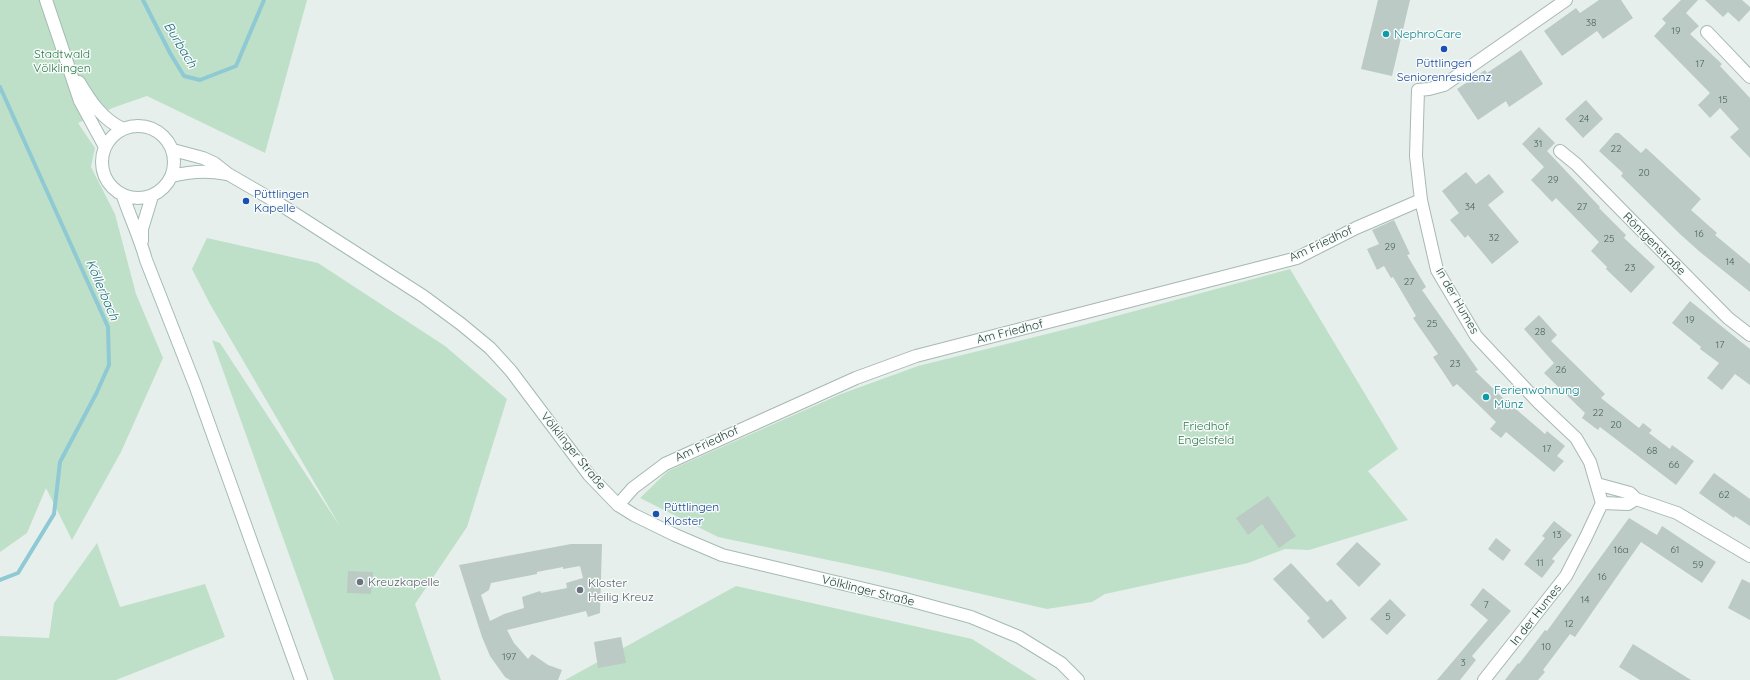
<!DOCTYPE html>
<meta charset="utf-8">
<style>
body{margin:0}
canvas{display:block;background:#e6efeb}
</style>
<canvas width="1750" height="680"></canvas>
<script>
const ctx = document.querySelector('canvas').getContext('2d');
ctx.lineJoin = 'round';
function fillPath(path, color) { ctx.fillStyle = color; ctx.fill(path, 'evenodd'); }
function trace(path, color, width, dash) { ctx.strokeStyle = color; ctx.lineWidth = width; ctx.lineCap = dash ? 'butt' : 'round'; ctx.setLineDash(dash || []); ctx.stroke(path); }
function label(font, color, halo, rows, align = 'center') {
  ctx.font = font + ' Quicksand,sans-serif'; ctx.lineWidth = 3; ctx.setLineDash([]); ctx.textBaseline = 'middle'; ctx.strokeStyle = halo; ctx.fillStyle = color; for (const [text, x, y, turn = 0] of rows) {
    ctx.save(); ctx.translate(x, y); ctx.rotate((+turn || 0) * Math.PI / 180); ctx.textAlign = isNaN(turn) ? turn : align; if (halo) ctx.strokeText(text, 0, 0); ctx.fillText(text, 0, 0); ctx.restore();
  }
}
const green = new Path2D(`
 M 0,0 L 307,0 L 265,153 L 147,96 L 115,107 L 78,123 L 95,148 L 91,167 L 115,214 L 136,294 L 163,358 L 121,452 L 72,540 L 46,488 L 27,533 L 0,552 Z
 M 207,238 L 318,263 L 445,346 L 507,399 L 467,527 L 415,604 L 441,680 L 334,680 L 212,340 L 220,343 L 341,528 L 210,304 L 192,269 Z
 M 1290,269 L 1398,449 L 1368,471 L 1408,520 L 1309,550 L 1285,549 L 1248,563 L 1105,594 L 1092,602 L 1047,609 L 881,571 L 718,537 L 640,498 L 668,471 L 841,394 L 918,366 L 1083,325 Z
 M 97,543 L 120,607 L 205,584 L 225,637 L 116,680 L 0,680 L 0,636 L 49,638 L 54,603 Z
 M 736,586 L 972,639 L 1037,680 L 565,680 Z`);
const stream = new Path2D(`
 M 143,0 L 170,53 L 184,76 L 200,80 L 236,66 L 264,0
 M 0,87 L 108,327 L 109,365 L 96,394 L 60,462 L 54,514 L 18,573 L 0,580`);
const building = new Path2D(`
 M 1378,0 L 1410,0 L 1392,76 L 1361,69 Z
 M 1599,0 L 1621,0 L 1633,18 L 1603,39 L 1597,31 L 1562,56 L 1544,31 L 1576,8 L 1580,13 Z
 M 1681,0 L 1698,0 L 1686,13 L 1699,26 L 1690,34 L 1722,64 L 1720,66 L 1750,98 L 1750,158 L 1730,137 L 1739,129 L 1720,108 L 1710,118 L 1698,105 L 1710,93 L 1654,36 L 1666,23 L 1662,19 Z
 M 1705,0 L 1742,0 L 1750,7 L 1750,10 L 1739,22 L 1728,12 L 1723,17 Z
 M 1521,50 L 1543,84 L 1509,107 L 1506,101 L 1478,120 L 1457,89 L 1485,70 L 1487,73 Z
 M 1586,100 L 1603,119 L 1583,138 L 1565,119 Z
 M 1539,127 L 1555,143 L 1547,151 L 1600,207 L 1599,208 L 1626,235 L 1624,238 L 1655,267 L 1631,293 L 1606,269 L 1607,267 L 1591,251 L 1599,242 L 1556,198 L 1552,202 L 1531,180 L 1544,167 L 1522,144 Z
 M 1615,133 L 1619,133 L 1641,153 L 1646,148 L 1701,199 L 1691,210 L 1717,233 L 1715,235 L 1750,264 L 1750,292 L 1700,252 L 1680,234 L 1621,176 L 1623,173 L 1599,151 Z
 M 1466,172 L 1476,184 L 1489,174 L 1504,192 L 1488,205 L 1519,242 L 1492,264 L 1468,235 L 1465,238 L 1450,220 L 1459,213 L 1442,191 Z
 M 1394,220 L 1410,254 L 1407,255 L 1426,287 L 1422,290 L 1478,370 L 1475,371 L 1504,399 L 1545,434 L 1547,431 L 1565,446 L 1557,456 L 1564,461 L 1554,472 L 1506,432 L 1501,438 L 1490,429 L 1496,422 L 1457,384 L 1453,387 L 1433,357 L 1438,354 L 1413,318 L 1416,316 L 1393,277 L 1391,278 L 1384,266 L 1377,270 L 1367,249 L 1379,244 L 1372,230 Z
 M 1690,301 L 1750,349 L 1750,385 L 1735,374 L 1722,390 L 1707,378 L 1719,363 L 1700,349 L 1701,347 L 1672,323 Z
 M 1539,315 L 1557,335 L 1551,341 L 1605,394 L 1601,398 L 1639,428 L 1643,423 L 1652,430 L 1649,433 L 1670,449 L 1672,445 L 1694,461 L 1676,485 L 1600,427 L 1598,430 L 1582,418 L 1585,413 L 1544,373 L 1554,363 L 1524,329 Z
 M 1714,473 L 1750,499 L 1750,526 L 1735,516 L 1734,518 L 1699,493 Z
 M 1268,496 L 1296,536 L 1279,548 L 1262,524 L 1248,535 L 1236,518 Z
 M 1629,518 L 1657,535 L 1662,526 L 1716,562 L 1702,583 L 1641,542 L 1575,637 L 1570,634 L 1543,670 L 1545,672 L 1538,680 L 1505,680 L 1518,663 L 1519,664 L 1545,630 L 1547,631 Z
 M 1554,521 L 1572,535 L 1552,559 L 1555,561 L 1542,578 L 1524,564 L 1545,538 L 1542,536 Z
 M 1496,538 L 1511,550 L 1503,561 L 1488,549 Z
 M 1357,542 L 1381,564 L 1359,587 L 1336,564 Z
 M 571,544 L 602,544 L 600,613 L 588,617 L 586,611 L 507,630 L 514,643 L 528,659 L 532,654 L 548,665 L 562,670 L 558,680 L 510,680 L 505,677 L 490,656 L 482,637 L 459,565 ZM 580,566 L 583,578 L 566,583 L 567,588 L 541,593 L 540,591 L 522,597 L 524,608 L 504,614 L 490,621 L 481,595 L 489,590 L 491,583 L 537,574 L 537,572 L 563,567 L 563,569 Z
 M 1291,563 L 1327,602 L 1331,599 L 1347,618 L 1323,639 L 1307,621 L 1310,618 L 1273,579 Z
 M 348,571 L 373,572 L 371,594 L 347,593 Z
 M 1742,579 L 1750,583 L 1750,620 L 1728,608 Z
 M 1483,588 L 1511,611 L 1472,656 L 1476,660 L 1460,680 L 1437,680 L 1488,620 L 1470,605 Z
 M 1390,599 L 1406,615 L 1387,635 L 1370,619 Z
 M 621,637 L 626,663 L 598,668 L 594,642 Z
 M 1633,644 L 1691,680 L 1640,680 L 1619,667 Z`);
const street = new Path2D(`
 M 1707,32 L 1750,77
 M 1560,151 L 1576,164 L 1728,318 L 1750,335
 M 1597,484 L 1630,493 L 1636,499 L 1677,513 L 1750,556
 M 1602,503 L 1628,504 L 1636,499
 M 618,505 L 633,488 L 665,464 L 856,378 L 916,356 L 1297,258 L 1356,228 L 1421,200
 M 1484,680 L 1566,576 L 1586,537 L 1602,503 L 1590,462 L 1576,438 L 1539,403 L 1476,336 L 1437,270 L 1421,200 L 1416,156 L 1418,90 L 1429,89 L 1444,85 L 1566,0`);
const secondary = new Path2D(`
 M 46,0 L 80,101 L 105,147
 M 79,82 C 91,102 102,119 123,129
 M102 162a36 36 0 1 1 72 0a36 36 0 1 1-72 0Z
 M 173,150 L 203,158 L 214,163 L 228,174 L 278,203 L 423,296 L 461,324 L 490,348 L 511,371 L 589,475 L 618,505 L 634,515 L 675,535 L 722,555 L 894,596 L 971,617 L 1019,637 L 1061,663 L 1078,680
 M 172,176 C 191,171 208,170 226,174
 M 123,196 C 130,217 140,238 146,260 L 195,385 L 301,680
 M 142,241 L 142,229 L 152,196`);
const markers = [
 [1386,34,4,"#0f9aa8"],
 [1444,49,4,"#1a4fb4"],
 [246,201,4,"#1a4fb4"],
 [1486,397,4,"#0f9aa8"],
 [656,514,4,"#1a4fb4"],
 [360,582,4,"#6b7280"],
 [580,590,4,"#6b7280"]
];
const numberNames = [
 ["38",1591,23],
 ["19",1676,31],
 ["17",1700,64],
 ["15",1723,100],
 ["24",1584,119],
 ["31",1538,144],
 ["22",1616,149],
 ["20",1644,173],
 ["29",1553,180],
 ["34",1470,207],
 ["27",1582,207],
 ["16",1699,234],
 ["32",1494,238],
 ["25",1609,239],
 ["29",1390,247],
 ["14",1730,262],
 ["23",1630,268],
 ["27",1409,282],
 ["19",1690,320],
 ["25",1432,324],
 ["28",1540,332],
 ["17",1720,345],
 ["23",1455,364],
 ["26",1561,370],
 ["22",1598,413],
 ["20",1616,425],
 ["17",1547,449],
 ["68",1652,451],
 ["66",1674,465],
 ["62",1724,495],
 ["13",1557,535],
 ["16a",1621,550],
 ["61",1675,550],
 ["11",1540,563],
 ["59",1698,565],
 ["16",1602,577],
 ["14",1585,600],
 ["7",1486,605],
 ["5",1388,617],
 ["12",1569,624],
 ["10",1546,647],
 ["197",509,657],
 ["3",1463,663]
];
const cultureNames = [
 ["NephroCare",1394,34],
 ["Ferienwohnung",1494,390],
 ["Münz",1494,404]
];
const parkNames = [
 ["Stadtwald",62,54],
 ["Völklingen",62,68],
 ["Friedhof",1206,426],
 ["Engelsfeld",1206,440]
];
const transitNames = [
 ["Püttlingen",1444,63,"center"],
 ["Seniorenresidenz",1444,77,"center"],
 ["Püttlingen",254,194],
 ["Kapelle",254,208],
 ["Püttlingen",664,507],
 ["Kloster",664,521]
];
const streetNames = [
 ["Am Friedhof",1321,244,-25],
 ["Röntgenstraße",1654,244,45],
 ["In der Humes",1457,301,60],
 ["Am Friedhof",1010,332,-14],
 ["Am Friedhof",707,444,-25],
 ["Völklinger Straße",573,451,51],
 ["Völklinger Straße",868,591,14],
 ["In der Humes",1536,615,-52]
];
const worshipNames = [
 ["Kreuzkapelle",368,582],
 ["Kloster",588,583],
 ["Heilig Kreuz",588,597]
];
const waterNames = [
 ["Burbach",180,45,59],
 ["Köllerbach",102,290,67]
];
fillPath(green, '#bfe0c8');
trace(stream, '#8ec9d4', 4);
fillPath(building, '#bbcac4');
trace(street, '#a8b8b2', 14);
trace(secondary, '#a4bbb3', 14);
trace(street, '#fff', 12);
trace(secondary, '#fff', 12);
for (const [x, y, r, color] of markers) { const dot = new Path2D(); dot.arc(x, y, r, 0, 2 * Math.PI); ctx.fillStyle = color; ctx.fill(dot); trace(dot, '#f7fbf9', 1.5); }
label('10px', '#4a645c', null, numberNames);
label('12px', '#0d838f', '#f7fbf9', cultureNames, 'left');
label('12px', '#2d7a4b', '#f7fbf9', parkNames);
label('12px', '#164399', '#f7fbf9', transitNames, 'left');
label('12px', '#24423a', '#f7fbf9', streetNames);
label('12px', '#5b616d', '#f7fbf9', worshipNames, 'left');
label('italic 13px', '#1c6f80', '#f7fbf9', waterNames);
</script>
